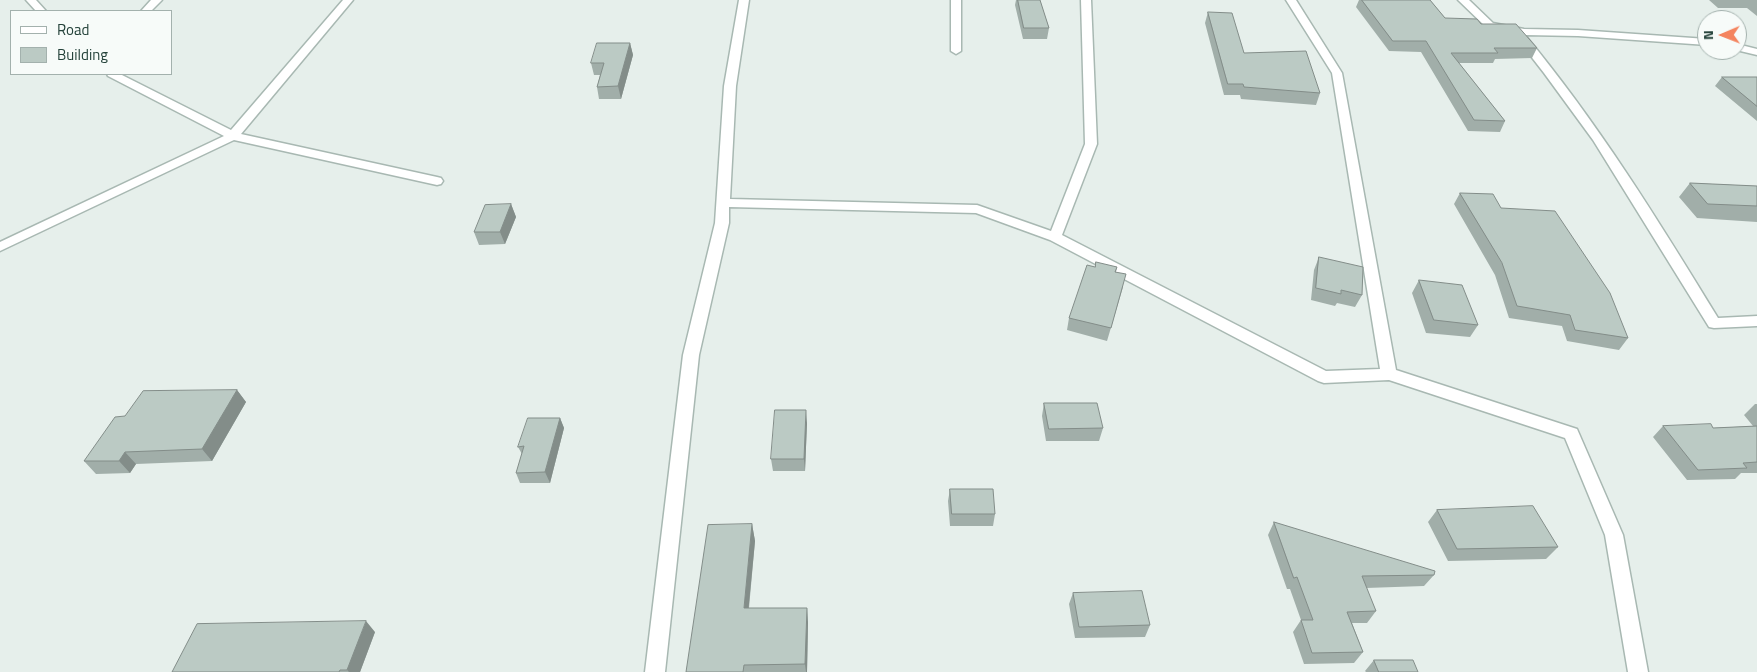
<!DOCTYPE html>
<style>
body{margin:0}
#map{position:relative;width:1757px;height:672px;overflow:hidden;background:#e6efeb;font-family:"Titillium Web",sans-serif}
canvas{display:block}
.legend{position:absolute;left:10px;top:10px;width:162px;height:65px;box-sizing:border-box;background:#f7fbf9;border:1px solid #a3b1ad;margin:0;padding:6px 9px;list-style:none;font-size:15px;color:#24423a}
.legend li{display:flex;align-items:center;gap:10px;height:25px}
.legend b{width:25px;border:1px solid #a3b1ad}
.north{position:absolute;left:1697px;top:10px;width:50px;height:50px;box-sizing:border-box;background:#f7fbf9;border:1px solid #a3b1ad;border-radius:50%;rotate:269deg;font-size:14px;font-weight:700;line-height:20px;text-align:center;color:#24423a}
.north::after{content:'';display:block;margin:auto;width:18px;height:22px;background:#f4845f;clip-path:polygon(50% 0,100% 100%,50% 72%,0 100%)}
</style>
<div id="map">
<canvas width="1757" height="672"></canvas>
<ul class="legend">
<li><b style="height:6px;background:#fff"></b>Road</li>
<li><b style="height:14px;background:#bbcac4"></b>Building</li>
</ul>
<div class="north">N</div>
</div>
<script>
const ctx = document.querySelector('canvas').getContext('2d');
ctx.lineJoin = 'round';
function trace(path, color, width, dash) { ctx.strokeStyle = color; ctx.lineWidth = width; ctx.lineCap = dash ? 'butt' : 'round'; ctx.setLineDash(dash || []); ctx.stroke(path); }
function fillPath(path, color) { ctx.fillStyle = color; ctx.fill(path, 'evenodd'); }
const minor = new Path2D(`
 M 26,0 L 36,0 L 46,11 L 36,11 Z
 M 151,0 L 162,0 L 151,11 L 141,11 Z
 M 343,0 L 353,0 L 241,134 L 437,177 L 441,178 L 443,181 L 441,184 L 437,185 L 234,140 L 0,251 L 0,242 L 224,136 L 108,76 L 107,74 L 120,74 L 231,130 Z
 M 739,0 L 749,0 L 736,86 L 730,199 L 977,205 L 1051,231 L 1085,144 L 1081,0 L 1091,0 L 1097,144 L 1062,235 L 1326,371 L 1380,369 L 1332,73 L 1286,0 L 1296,0 L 1342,73 L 1396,370 L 1577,429 L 1623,535 L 1648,672 L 1628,672 L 1605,535 L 1565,438 L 1389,380 L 1324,383 L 1318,381 L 1050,240 L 976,213 L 729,207 L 729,223 L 699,355 L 665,672 L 645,672 L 683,355 L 715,223 L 724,86 Z
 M 951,0 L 961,0 L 961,51 L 956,54 L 951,51 Z
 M 1458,0 L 1469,0 L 1493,23 L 1524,29 L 1578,30 L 1707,39 L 1707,45 L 1578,36 L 1525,35 C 1598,123 1658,220 1718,318 L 1757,316 L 1757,326 L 1714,328 L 1709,327 L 1593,140 L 1544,73 L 1516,37 L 1520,34 L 1486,27 Z
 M 1737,44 L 1757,49 L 1757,55 L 1736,50 Z`);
const wall = new Path2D(`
 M 1016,0 L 1040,0 L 1049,28 L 1047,39 L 1023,39 L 1015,5 Z
 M 1359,0 L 1430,0 L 1445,18 L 1481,24 L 1537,48 L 1532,58 L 1495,59 L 1493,63 L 1459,63 L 1505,121 L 1500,132 L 1468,131 L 1421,52 L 1389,51 L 1356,7 Z
 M 1709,0 L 1757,0 L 1757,16 L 1747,8 L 1718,8 Z
 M 1208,12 L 1244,53 L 1320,93 L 1316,105 L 1241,99 L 1240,95 L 1224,95 L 1205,23 Z
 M 630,43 L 633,55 L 621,99 L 599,99 L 597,87 L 600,75 L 594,75 L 591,63 Z
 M 1722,77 L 1757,77 L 1757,121 L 1715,86 Z
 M 1690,183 L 1757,186 L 1757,222 L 1697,218 L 1679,197 Z
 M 1460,193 L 1501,208 L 1628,338 L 1619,350 L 1567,341 L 1562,326 L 1509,318 L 1495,275 L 1454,204 Z
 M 511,204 L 516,217 L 505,244 L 479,245 L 474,232 Z
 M 1319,257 L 1362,295 L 1355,307 L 1337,303 L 1335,306 L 1311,300 L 1314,270 Z
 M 1095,267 L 1117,267 L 1116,272 L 1123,287 L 1107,341 L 1067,330 L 1069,318 Z
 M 1419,280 L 1478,325 L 1470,337 L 1426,333 L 1412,293 Z
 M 237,390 L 246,402 L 212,461 L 136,464 L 130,473 L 96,474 L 84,461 L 125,416 Z
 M 1044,403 L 1103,428 L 1099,441 L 1046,441 L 1042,416 Z
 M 1755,404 L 1757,404 L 1757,473 L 1741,473 L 1735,479 L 1687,480 L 1653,437 L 1663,426 L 1713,428 L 1753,426 L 1744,415 Z
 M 560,418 L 564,428 L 550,483 L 520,483 L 516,473 L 522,454 L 518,447 Z
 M 807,423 L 805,471 L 773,471 L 771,459 Z
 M 950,489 L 995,514 L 993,526 L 950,526 L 948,501 Z
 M 1437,510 L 1558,547 L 1546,559 L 1448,561 L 1428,522 Z
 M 1274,522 L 1434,575 L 1424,586 L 1366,588 L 1376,611 L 1367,623 L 1352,623 L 1363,652 L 1354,663 L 1304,664 L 1293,632 L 1301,620 L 1290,589 L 1287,589 L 1268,535 Z
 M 752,524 L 755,541 L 749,608 L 807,608 L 808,623 L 807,672 L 686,672 Z
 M 1073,593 L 1150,625 L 1145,637 L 1075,638 L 1069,604 Z
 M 375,632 L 360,672 L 172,672 Z
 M 1374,660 L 1418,672 L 1366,672 L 1365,671 Z`);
const shadedWall = new Path2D(`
 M 630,43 L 633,55 L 621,99 L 618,86 Z
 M 511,204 L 516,217 L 505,244 L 500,232 Z
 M 237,390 L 246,402 L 212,461 L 202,449 Z
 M 806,410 L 807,423 L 805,471 L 804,459 Z
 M 560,418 L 564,428 L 550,483 L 545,472 Z
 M 125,452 L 136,464 L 130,473 L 119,461 Z
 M 752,524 L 755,541 L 747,624 L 744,608 Z
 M 807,608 L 808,623 L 807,672 L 806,672 L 805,664 Z
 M 366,621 L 375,632 L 360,672 L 349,672 L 347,670 Z`);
const building = new Path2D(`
 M 1018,0 L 1040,0 L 1049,28 L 1024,28 Z
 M 1362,0 L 1430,0 L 1445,18 L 1477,19 L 1481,24 L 1516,24 L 1537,48 L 1494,48 L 1498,53 L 1451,53 L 1505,121 L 1474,120 L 1426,41 L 1393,41 Z
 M 1208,12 L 1232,13 L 1244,53 L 1306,51 L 1320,93 L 1244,87 L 1243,84 L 1228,84 Z
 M 597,43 L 630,43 L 618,86 L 597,87 L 604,63 L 591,63 Z
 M 1722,77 L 1757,77 L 1757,106 Z
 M 1690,183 L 1757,186 L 1757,206 L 1708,204 Z
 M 1460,193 L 1493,194 L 1501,208 L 1555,211 L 1610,293 L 1628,338 L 1575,330 L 1570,315 L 1517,306 L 1502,263 Z
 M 511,204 L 500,232 L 474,232 L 485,205 Z
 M 1319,257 L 1363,267 L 1362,295 L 1341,290 L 1341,294 L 1316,288 Z
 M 1096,262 L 1117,267 L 1115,272 L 1126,274 L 1111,328 L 1069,318 L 1087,265 L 1095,267 Z
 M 1419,280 L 1462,285 L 1478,325 L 1434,320 Z
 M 237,390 L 202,449 L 125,452 L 119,461 L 84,461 L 115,417 L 125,416 L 143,391 Z
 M 1044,403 L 1097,403 L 1103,428 L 1049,429 Z
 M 775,410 L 806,410 L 804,459 L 771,459 Z
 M 528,418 L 560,418 L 545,472 L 516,473 L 524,446 L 518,447 Z
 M 1711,424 L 1713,428 L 1757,426 L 1757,462 L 1743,463 L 1747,468 L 1698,470 L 1663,426 Z
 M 950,489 L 993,489 L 995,514 L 952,514 Z
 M 1533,506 L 1558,547 L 1457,549 L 1437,510 Z
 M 1274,522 L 1435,571 L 1434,575 L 1362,576 L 1376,611 L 1347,612 L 1363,652 L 1312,653 L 1301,620 L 1313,620 L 1297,577 L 1294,578 Z
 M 752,524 L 744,608 L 807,608 L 805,664 L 744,665 L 743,672 L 686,672 L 708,525 Z
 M 1142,591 L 1150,625 L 1079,627 L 1073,593 Z
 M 366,621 L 347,670 L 340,670 L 339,672 L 172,672 L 197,624 Z
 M 1374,660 L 1413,660 L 1418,672 L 1379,672 Z`);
trace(minor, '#a8b8b2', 3);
fillPath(minor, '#fff');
fillPath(wall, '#a1aea9');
fillPath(shadedWall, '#838d89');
fillPath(building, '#bbcac4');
trace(building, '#838d89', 1);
</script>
